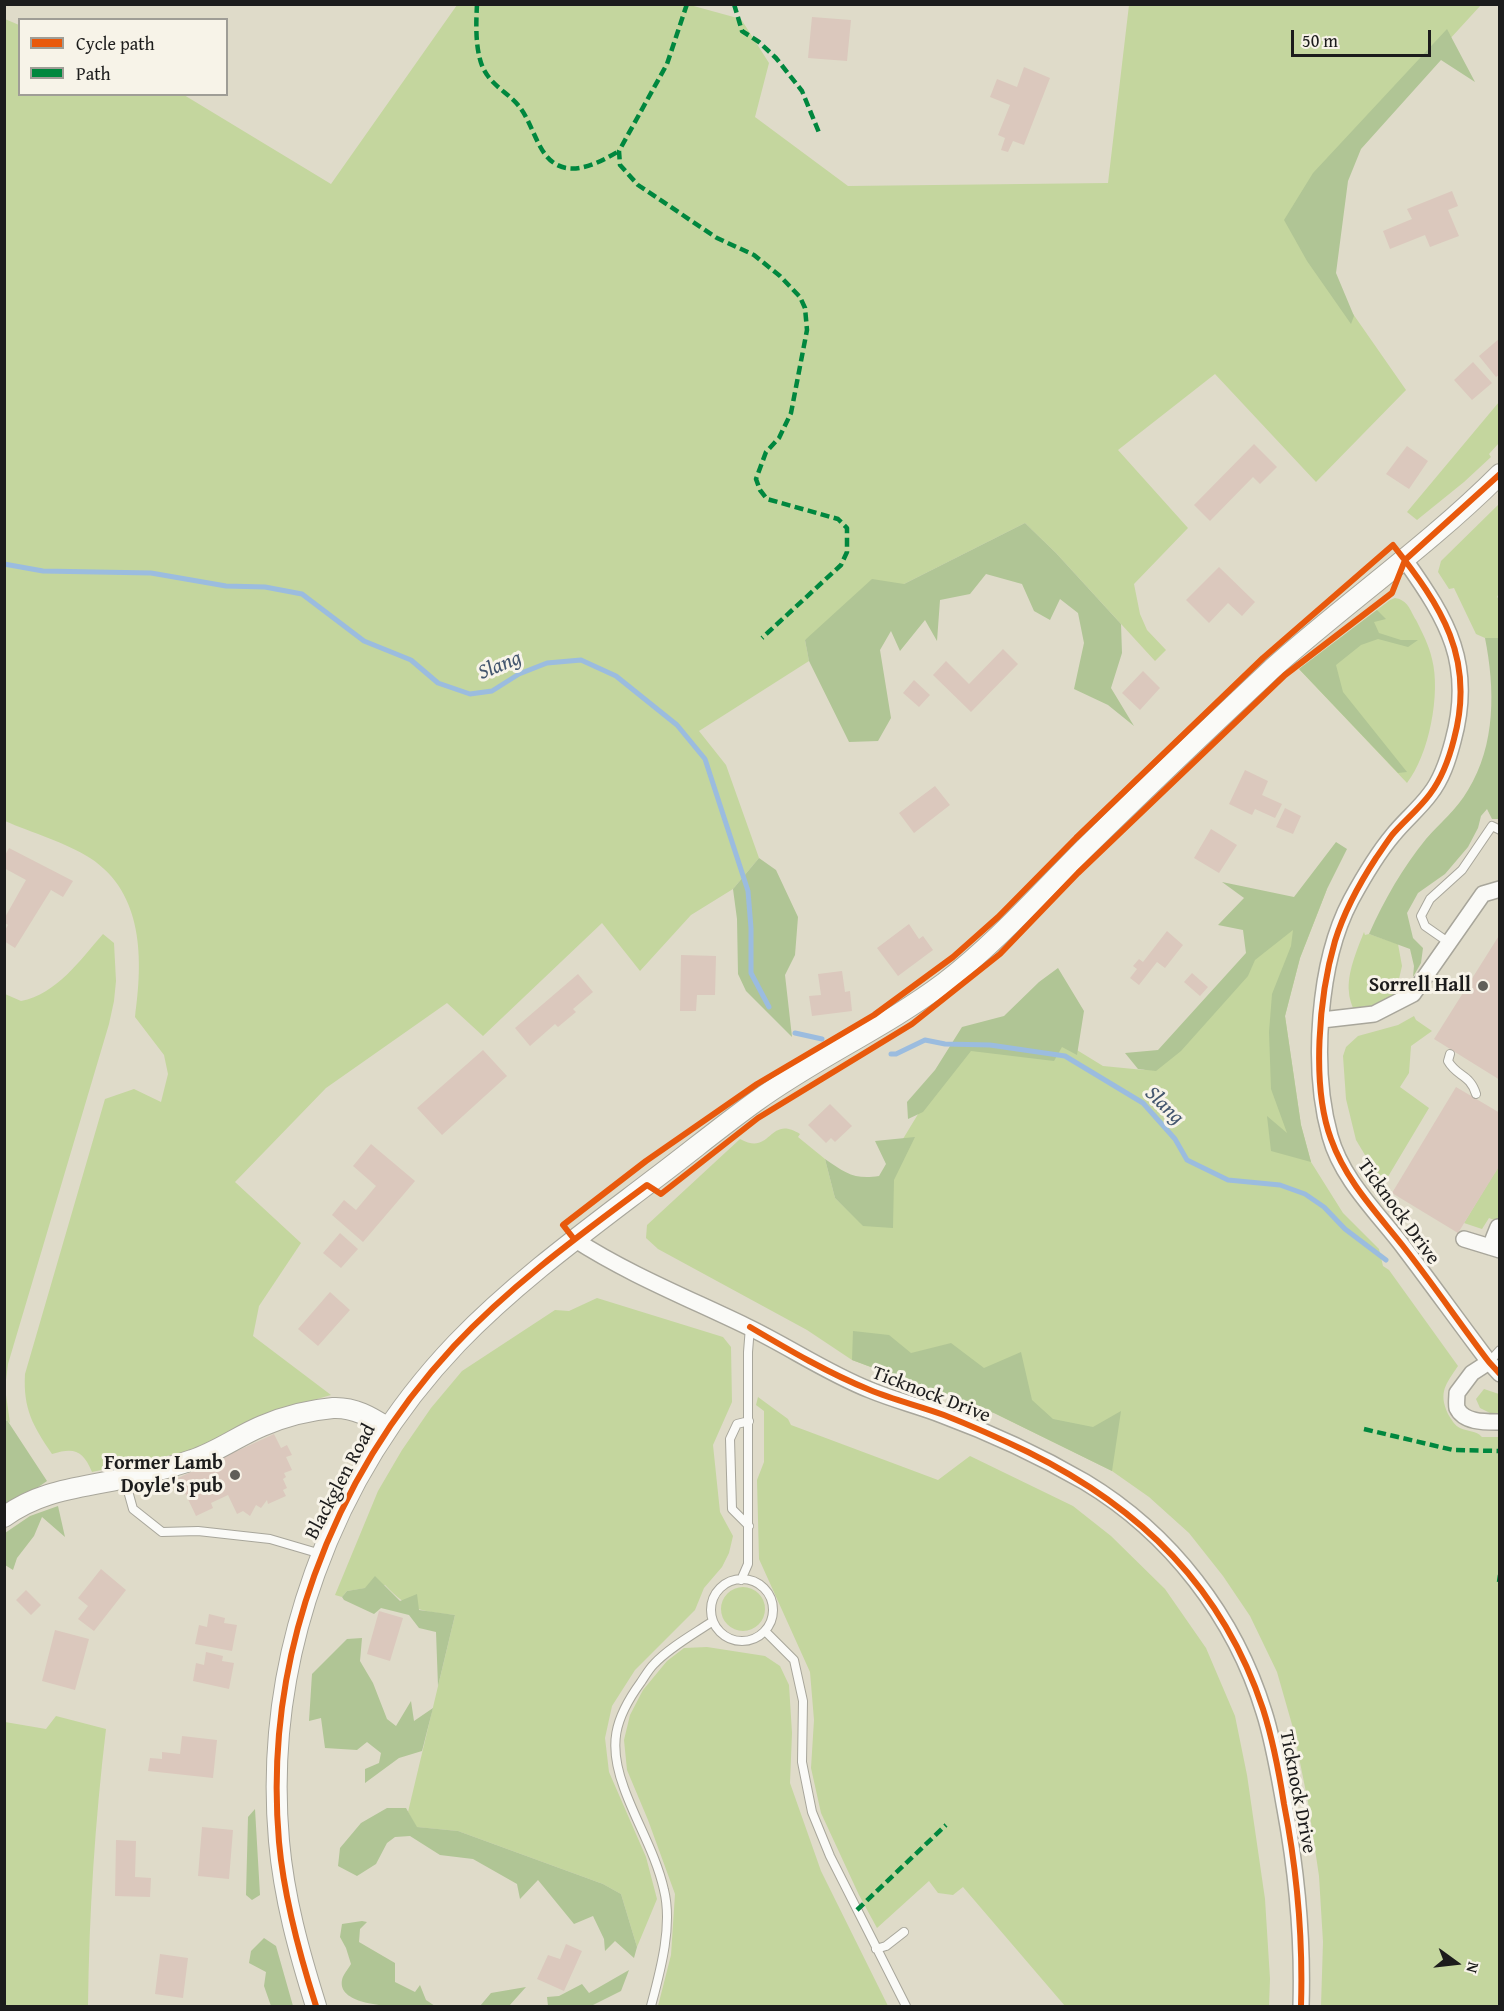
<!DOCTYPE html>
<style>
body{margin:0}
#map{position:relative;width:1504px;height:2011px;overflow:hidden;background:#dfdbc9;font-family:"Gentium Book Plus",serif}
canvas{display:block}
.frame{position:absolute;inset:0;border:6px solid #1c1c1c;pointer-events:none}
.legend{position:absolute;left:18px;top:18px;width:210px;height:78px;box-sizing:border-box;background:#f7f3e8;border:2px solid #9f9d96;margin:0;padding:8px 10px;list-style:none;font-size:18px;color:#1c1c1c}
.legend li{display:flex;align-items:center;gap:12px;height:30px}
.legend b{width:30px;border:2px solid #9f9d96}
.north{position:absolute;left:1426px;top:1933px;width:60px;height:60px;-webkit-text-stroke:4px #f7f3e8;paint-order:stroke;rotate:105deg;font-size:16px;font-weight:700;line-height:24px;text-align:center;color:#1c1c1c}
.north::after{content:'';display:block;margin:auto;width:21px;height:27px;background:#1c1c1c;clip-path:polygon(50% 0,100% 100%,50% 72%,0 100%)}
.scale{position:absolute;left:1291px;top:30px;width:140px;height:27px;box-sizing:border-box;border:3px solid #1c1c1c;border-top:0;padding-left:8px;font-size:18px;line-height:21px;white-space:nowrap;color:#1c1c1c;-webkit-text-stroke:4px #f7f3e8;paint-order:stroke}
</style>
<div id="map">
<canvas width="1504" height="2011"></canvas>
<div class="frame"></div>
<ul class="legend">
<li><b style="height:8px;background:#e8590c"></b>Cycle path</li>
<li><b style="height:8px;background:#00873e"></b>Path</li>
</ul>
<div class="north">N</div>
<div class="scale">50 m</div>
</div>
<script>
const ctx = document.querySelector('canvas').getContext('2d');
ctx.lineJoin = 'round';
function fillPath(path, color) { ctx.fillStyle = color; ctx.fill(path, 'evenodd'); }
function trace(path, color, width, dash) { ctx.strokeStyle = color; ctx.lineWidth = width; ctx.lineCap = dash ? 'butt' : 'round'; ctx.setLineDash(dash || []); ctx.stroke(path); }
function label(font, color, halo, rows, align = 'center') {
  ctx.font = font + ' "Gentium Book Plus",serif'; ctx.lineWidth = 6; ctx.setLineDash([]); ctx.textBaseline = 'middle'; ctx.strokeStyle = halo; ctx.fillStyle = color; for (const [text, x, y, turn = 0] of rows) {
    ctx.save(); ctx.translate(x, y); ctx.rotate((+turn || 0) * Math.PI / 180); ctx.textAlign = isNaN(turn) ? turn : align; if (halo) ctx.strokeText(text, 0, 0); ctx.fillText(text, 0, 0); ctx.restore();
  }
}
const green = new Path2D(`
 M 457,5 L 690,5 L 741,19 L 769,63 L 755,117 L 848,186 L 1108,183 L 1129,5 L 1481,5 L 1393,101 L 1289,222 L 1406,390 L 1316,482 L 1215,374 L 1118,450 L 1188,528 L 1134,584 L 1140,614 L 1147,630 L 1166,650 L 1155,661 L 1056,553 L 1025,523 L 904,584 L 805,640 L 809,661 L 699,731 L 726,765 L 759,858 L 733,889 L 691,915 L 640,971 L 602,923 L 483,1036 L 447,1003 L 326,1088 L 235,1182 L 301,1243 L 259,1306 L 253,1336 L 331,1395 L 268,1413 L 181,1458 L 171,1455 L 92,1472 C 83,1450 74,1447 52,1454 C 33,1426 23,1409 25,1374 L 105,1099 L 134,1089 L 161,1102 L 168,1074 L 164,1055 L 135,1017 C 143,960 144,893 90,858 C 67,843 30,832 5,821 L 5,19 L 19,25 L 20,94 L 184,95 L 331,184 Z
 M 1499,402 L 1499,443 L 1489,454 L 1491,457 L 1464,482 L 1417,520 L 1407,512 Z
 M 1499,504 L 1500,591 L 1497,597 L 1499,599 L 1499,638 L 1485,638 L 1476,634 L 1454,588 L 1449,589 L 1438,572 L 1441,561 Z
 M 1395,598 C 1408,600 1410,610 1416,620 C 1422,632 1429,645 1432,659 C 1441,693 1429,755 1407,783 L 1299,669 L 1390,600 Z
 M 1327,889 L 1300,958 L 1285,1016 L 1301,1125 L 1311,1162 L 1343,1213 L 1379,1249 L 1383,1266 L 1389,1270 L 1458,1366 C 1446,1384 1438,1392 1448,1414 C 1451,1419 1455,1426 1460,1428 C 1468,1432 1476,1430 1482,1437 L 1499,1437 L 1499,2006 L 1321,2006 L 1323,1942 L 1319,1876 L 1308,1802 L 1293,1728 L 1277,1672 L 1250,1616 L 1223,1576 L 1189,1533 L 1149,1497 L 1112,1471 L 994,1413 L 852,1360 L 807,1330 L 658,1249 L 646,1238 L 647,1225 L 740,1139 C 772,1157 768,1114 800,1134 L 798,1137 L 825,1159 L 835,1198 L 863,1225 L 869,1195 L 929,1096 L 988,1023 L 1054,1036 L 1103,1066 L 1144,1070 L 1265,942 Z
 M 1364,932 L 1365,935 L 1369,934 L 1398,944 L 1402,966 L 1395,996 L 1379,1006 L 1354,1011 C 1352,1005 1349,998 1349,992 C 1347,973 1357,950 1364,932 Z
 M 103,934 L 114,943 L 116,981 L 114,1001 L 109,1024 L 8,1364 L 5,1388 L 10,1423 L 4,1418 L 5,994 L 21,1001 C 57,994 80,960 103,934 Z
 M 1414,1016 L 1416,1020 L 1432,1031 L 1411,1046 L 1409,1073 L 1400,1087 L 1429,1108 L 1383,1185 L 1356,1140 L 1346,1099 L 1343,1056 L 1346,1047 L 1358,1036 L 1398,1025 Z
 M 1499,1165 L 1499,1222 L 1489,1218 L 1482,1229 L 1464,1223 Z
 M 597,1298 L 723,1337 L 731,1347 L 732,1402 L 713,1445 L 720,1512 L 733,1536 L 729,1553 L 722,1567 L 704,1588 L 695,1610 L 635,1670 L 612,1706 L 605,1738 L 609,1772 L 646,1857 L 657,1899 L 637,1947 L 621,1894 L 603,1884 L 458,1831 L 416,1827 L 408,1812 L 455,1615 C 421,1611 409,1611 385,1585 L 347,1591 L 342,1597 L 335,1595 L 378,1491 L 402,1450 L 431,1408 L 462,1371 L 555,1310 L 569,1311 Z
 M 1484,1389 L 1499,1394 L 1499,1414 L 1492,1414 L 1480,1408 L 1476,1399 Z
 M 758,1397 L 788,1419 L 791,1425 L 938,1480 L 970,1456 L 1073,1506 L 1111,1536 L 1165,1589 L 1206,1648 L 1235,1716 L 1247,1775 L 1265,1899 L 1270,1979 L 1269,2006 L 1065,2006 L 963,1887 L 953,1895 L 938,1893 L 929,1881 L 877,1928 L 859,1895 L 821,1813 L 811,1768 L 814,1720 L 810,1672 L 759,1559 L 757,1480 L 764,1462 L 764,1411 L 756,1405 Z
 M721 1609a22 22 0 1 1 44 0a22 22 0 1 1-44 0Z
 M 707,1647 L 765,1656 L 780,1666 L 789,1685 L 792,1733 L 790,1783 L 821,1871 L 888,2006 L 658,2006 L 671,1955 L 675,1894 L 648,1820 L 627,1770 L 624,1740 L 630,1715 L 643,1690 L 667,1661 L 684,1648 Z
 M 56,1716 L 106,1729 C 95,1821 89,1914 88,2006 L 5,2006 L 5,1722 L 46,1729 Z`);
const forest = new Path2D(`
 M 1447,29 L 1475,82 L 1441,60 L 1361,149 L 1348,181 L 1336,273 L 1354,316 L 1351,324 L 1307,261 L 1284,220 L 1313,173 Z
 M 1025,523 L 1056,553 L 1121,624 L 1122,653 L 1111,688 L 1134,726 L 1108,705 L 1074,689 L 1084,643 L 1078,613 L 1060,599 L 1050,620 L 1034,611 L 1022,584 L 986,574 L 970,594 L 940,600 L 937,641 L 925,620 L 900,651 L 891,631 L 880,650 L 891,718 L 878,741 L 849,742 L 809,661 L 805,640 L 872,579 L 904,584 Z
 M 1377,610 L 1386,619 L 1374,622 L 1379,633 L 1401,640 L 1418,640 L 1408,647 L 1378,639 L 1361,645 L 1336,665 L 1343,692 L 1407,772 L 1398,773 L 1299,669 Z
 M 1485,638 L 1499,638 L 1499,819 L 1492,819 L 1487,809 L 1481,816 L 1478,828 L 1468,847 L 1445,874 L 1418,893 L 1407,913 L 1413,938 L 1423,948 L 1421,963 L 1413,977 L 1414,966 L 1410,949 L 1369,934 C 1384,900 1403,867 1426,839 C 1440,823 1457,809 1468,790 C 1496,745 1495,688 1485,638 Z
 M 1336,842 L 1347,849 L 1327,889 L 1300,958 L 1285,1016 L 1301,1125 L 1311,1162 L 1271,1151 L 1267,1116 L 1287,1133 L 1271,1089 L 1269,1032 L 1272,994 L 1291,946 L 1293,930 L 1255,960 L 1248,976 L 1181,1051 L 1156,1071 L 1138,1069 L 1125,1053 L 1158,1050 L 1246,953 L 1243,930 L 1218,925 L 1244,898 L 1222,882 L 1294,897 Z
 M 759,858 L 776,870 L 798,917 L 795,955 L 785,975 L 792,1037 L 746,991 L 738,974 L 737,919 L 733,889 Z
 M 1058,968 L 1084,1011 L 1077,1055 L 1062,1047 L 1054,1061 L 971,1051 L 923,1112 L 908,1119 L 907,1102 L 935,1070 L 962,1027 L 1004,1016 L 1039,982 Z
 M 915,1137 L 894,1180 L 893,1228 L 863,1226 L 835,1198 L 825,1159 C 845,1173 855,1180 879,1176 L 886,1164 L 875,1141 Z
 M 853,1331 L 889,1335 L 911,1353 L 951,1343 L 984,1368 L 1021,1352 L 1032,1400 L 1053,1419 L 1093,1427 L 1121,1411 L 1112,1471 L 994,1413 L 852,1360 Z
 M 7,1420 L 47,1481 L 5,1510 L 4,1423 Z
 M 58,1506 L 65,1537 L 42,1517 L 34,1536 L 17,1558 L 13,1570 L 5,1565 L 5,1533 L 30,1516 Z
 M 375,1576 L 400,1601 L 417,1594 L 419,1610 L 455,1615 L 438,1686 L 436,1632 L 419,1628 L 409,1615 L 381,1608 L 374,1614 L 344,1600 L 342,1597 L 347,1591 L 365,1588 Z
 M 362,1638 L 360,1661 L 373,1683 L 387,1719 L 396,1726 L 411,1701 L 414,1721 L 433,1708 L 422,1751 L 399,1758 L 365,1783 L 365,1769 L 379,1763 L 381,1753 L 367,1742 L 357,1750 L 325,1748 L 321,1718 L 309,1721 L 312,1674 L 347,1639 Z
 M 387,1808 L 406,1808 L 417,1827 L 458,1831 L 603,1884 L 621,1894 L 637,1947 L 634,1958 L 615,1941 L 605,1951 L 604,1939 L 593,1916 L 574,1924 L 538,1880 L 520,1899 L 517,1884 L 473,1859 L 440,1855 L 410,1836 L 395,1837 L 387,1843 L 376,1864 L 357,1876 L 338,1866 L 340,1848 L 361,1823 Z
 M 255,1809 L 260,1895 L 252,1900 L 246,1895 L 248,1817 Z
 M 362,1921 L 367,1922 L 360,1929 L 359,1942 L 395,1963 L 395,1982 L 415,1992 L 420,1985 L 426,2000 L 435,2006 C 417,2007 336,2011 342,1980 C 343,1975 348,1969 351,1964 L 346,1948 L 340,1937 L 342,1924 Z
 M 264,1938 L 276,1946 L 293,2006 L 271,2006 L 264,1986 L 266,1972 L 249,1963 L 251,1951 Z
 M 629,1970 L 621,1991 L 591,2006 L 548,2006 L 547,1997 L 559,1996 L 582,1984 L 589,1993 Z
 M 526,1987 L 509,2006 L 480,2006 L 491,1993 Z`);
const stream = new Path2D(`
 M 4,564 L 43,571 L 151,573 L 226,586 L 265,587 L 302,594 L 364,641 L 411,660 L 438,683 L 470,694 L 492,691 L 519,674 L 547,663 L 581,660 L 616,676 L 677,725 L 705,759 L 748,891 L 751,928 L 751,973 L 769,1007
 M 795,1033 L 822,1039
 M 891,1054 L 896,1054 L 925,1040 L 945,1044 L 990,1045 L 1065,1056 L 1143,1103 L 1175,1139 L 1187,1160 L 1228,1180 L 1280,1185 L 1305,1194 L 1324,1207 L 1345,1229 L 1386,1260`);
const building = new Path2D(`
 M 812,17 L 851,20 L 847,61 L 808,58 Z
 M 1024,67 L 1050,78 L 1024,145 L 1013,141 L 1008,152 L 1001,150 L 1005,138 L 998,135 L 1010,105 L 990,97 L 997,79 L 1017,87 Z
 M 1452,191 L 1458,206 L 1448,210 L 1459,236 L 1430,247 L 1425,235 L 1390,249 L 1383,231 L 1412,219 L 1407,209 Z
 M 1500,338 L 1500,374 L 1496,377 L 1479,356 Z
 M 1473,362 L 1492,383 L 1472,400 L 1454,380 Z
 M 1254,444 L 1277,467 L 1260,484 L 1253,477 L 1210,521 L 1194,505 Z
 M 1407,446 L 1428,461 L 1409,489 L 1386,474 Z
 M 1219,567 L 1255,602 L 1242,616 L 1228,603 L 1209,623 L 1186,600 Z
 M 1003,649 L 1018,664 L 971,712 L 933,675 L 946,661 L 969,684 Z
 M 1143,671 L 1160,688 L 1140,710 L 1122,693 Z
 M 914,680 L 930,695 L 919,707 L 903,693 Z
 M 1245,770 L 1268,781 L 1262,795 L 1282,804 L 1275,818 L 1255,809 L 1252,815 L 1229,804 Z
 M 935,786 L 950,805 L 914,833 L 899,813 Z
 M 1285,808 L 1301,816 L 1293,834 L 1276,827 Z
 M 1211,829 L 1237,845 L 1219,873 L 1194,858 Z
 M 9,848 L 73,881 L 63,897 L 51,890 L 15,948 L 4,941 L 4,932 L 8,925 L 4,922 L 4,919 L 26,880 L 4,868 L 4,857 Z
 M 909,924 L 919,939 L 923,936 L 933,950 L 898,976 L 877,948 Z
 M 1167,931 L 1183,945 L 1165,968 L 1157,962 L 1139,985 L 1130,978 L 1137,969 L 1133,966 L 1139,959 L 1143,962 Z
 M 1500,934 L 1500,1080 L 1434,1039 Z
 M 681,955 L 716,956 L 715,995 L 697,995 L 696,1011 L 680,1011 Z
 M 842,971 L 845,992 L 850,991 L 852,1011 L 812,1016 L 809,996 L 821,995 L 818,974 Z
 M 1192,973 L 1208,987 L 1200,996 L 1184,982 Z
 M 578,974 L 593,992 L 573,1009 L 576,1012 L 558,1027 L 555,1024 L 530,1046 L 515,1028 Z
 M 483,1050 L 507,1076 L 442,1135 L 417,1108 Z
 M 1456,1087 L 1500,1113 L 1500,1165 L 1458,1233 L 1392,1193 Z
 M 830,1104 L 852,1126 L 835,1142 L 831,1138 L 826,1143 L 808,1125 Z
 M 371,1144 L 415,1181 L 363,1242 L 332,1215 L 344,1200 L 356,1210 L 376,1186 L 353,1166 Z
 M 340,1233 L 358,1249 L 341,1268 L 323,1253 Z
 M 330,1292 L 350,1310 L 318,1346 L 298,1329 Z
 M 274,1434 L 281,1448 L 287,1445 L 292,1455 L 286,1457 L 292,1470 L 284,1473 L 286,1477 L 283,1479 L 287,1488 L 283,1490 L 286,1496 L 268,1504 L 267,1500 L 261,1508 L 256,1505 L 250,1516 L 243,1511 L 237,1514 L 228,1495 L 211,1503 L 213,1508 L 196,1516 L 178,1478 Z
 M 101,1569 L 126,1590 L 94,1631 L 78,1619 L 88,1606 L 78,1598 Z
 M 26,1590 L 41,1605 L 31,1615 L 16,1600 Z
 M 379,1611 L 403,1618 L 390,1661 L 367,1654 Z
 M 209,1614 L 225,1618 L 224,1623 L 237,1625 L 232,1651 L 195,1644 L 199,1625 L 207,1627 Z
 M 55,1630 L 89,1639 L 75,1690 L 42,1681 Z
 M 206,1652 L 223,1656 L 222,1661 L 234,1663 L 229,1689 L 193,1681 L 196,1663 L 204,1665 Z
 M 182,1736 L 217,1740 L 213,1778 L 148,1771 L 150,1758 L 162,1759 L 162,1752 L 180,1754 Z
 M 202,1827 L 233,1830 L 229,1879 L 198,1876 Z
 M 116,1840 L 136,1841 L 135,1877 L 151,1878 L 150,1897 L 115,1896 Z
 M 566,1944 L 582,1951 L 564,1991 L 537,1979 L 548,1955 L 560,1959 Z
 M 160,1954 L 188,1958 L 183,1998 L 155,1994 Z`);
const service = new Path2D(`
 M 1448,942 L 1425,926 L 1421,916 L 1430,899 L 1462,870 L 1492,826 L 1500,830
 M 1450,1054 L 1448,1061 C 1457,1077 1470,1074 1476,1094
 M 1489,1362 L 1500,1350
 M 749,1421 L 737,1424 L 730,1439 L 732,1509 L 749,1526
 M 125,1480 L 133,1509 L 162,1532 L 198,1531 L 270,1539 L 321,1554
 M711 1610a31 31 0 1 1 62 0a31 31 0 1 1-62 0Z
 M 741,1580 L 748,1564 L 748,1352 L 750,1327
 M 765,1631 L 794,1660 L 803,1701 L 802,1762 L 812,1812 L 830,1856 L 906,2006
 M 876,1949 L 886,1946 L 904,1932
 M 651,2006 C 660,1972 673,1926 664,1890 C 656,1854 636,1822 624,1788 C 608,1745 614,1719 641,1682 C 645,1676 649,1669 654,1664 C 670,1647 694,1634 713,1621`);
const minor = new Path2D(`
 M 1405,560 C 1448,621 1474,664 1453,741 C 1448,760 1442,779 1430,794 C 1419,809 1404,821 1393,835 C 1377,854 1363,878 1351,900 C 1318,962 1311,1068 1330,1136 C 1342,1180 1378,1213 1405,1249 C 1433,1286 1461,1325 1489,1362 L 1500,1374
 M 1322,1020 L 1374,1014 L 1413,994 L 1483,894 L 1500,889
 M 574,1239 C 628,1274 688,1298 746,1326 C 788,1346 827,1373 870,1390 C 894,1400 919,1406 942,1415 C 991,1433 1040,1456 1085,1482 C 1170,1533 1235,1617 1264,1712 C 1274,1743 1279,1776 1285,1809 C 1297,1874 1303,1941 1301,2006
 M 1464,1239 L 1500,1250
 M 1490,1247 L 1498,1227
 M 1489,1362 L 1472,1373 L 1457,1393 C 1457,1397 1456,1404 1457,1408 C 1464,1423 1486,1422 1500,1422`);
const tertiary = new Path2D(`
 M 4,1517 C 42,1489 82,1488 125,1478 C 147,1473 170,1468 192,1460 C 217,1452 238,1436 262,1426 C 283,1417 310,1410 333,1408 C 354,1407 371,1417 388,1428
 M 316,2006 C 299,1952 284,1898 279,1841 C 263,1659 331,1475 457,1343 C 515,1283 582,1234 649,1183 C 684,1157 719,1128 755,1102 C 815,1058 884,1028 944,983 C 996,943 1039,894 1086,847 C 1147,787 1210,727 1273,668 C 1347,602 1429,545 1500,474`);
const quiet = new Path2D(`
 M 477,4 C 476,24 475,50 483,68 C 491,85 507,92 518,105 C 532,121 537,152 554,163 C 574,177 602,161 619,151
 M 687,4 L 667,64 L 619,151 L 620,165 L 638,185 L 717,238 L 754,255 L 780,276 L 800,297 L 805,308 L 807,330 L 791,413 L 779,438 L 766,452 L 756,479 L 760,490 L 767,499 L 838,519 L 847,528 L 847,552 L 841,565 L 762,638
 M 734,4 L 742,31 L 759,42 L 776,58 L 802,91 L 820,135
 M 1364,1429 L 1453,1450 L 1500,1451
 M 1499,1582 L 1500,1575
 M 857,1910 L 946,1825`);
const cycleway = new Path2D(`
 M 574,1239 L 563,1225 L 646,1161 L 757,1084 L 874,1015 L 953,957 L 998,917 L 1076,838 L 1263,658 L 1393,545 C 1441,606 1476,658 1454,739 C 1449,759 1442,778 1430,794 C 1419,809 1404,821 1392,835 C 1386,843 1381,851 1376,858 C 1359,884 1344,912 1335,941 C 1319,996 1311,1085 1331,1139 C 1346,1181 1376,1212 1403,1246 C 1433,1284 1460,1324 1489,1362 L 1500,1374
 M 750,1327 C 789,1350 828,1373 870,1390 C 894,1400 920,1406 944,1415 C 972,1426 1001,1439 1028,1452 C 1141,1508 1223,1588 1263,1709 C 1273,1740 1279,1772 1284,1804 C 1297,1870 1303,1939 1301,2006
 M 316,2006 C 299,1953 284,1898 279,1842 C 263,1659 331,1479 454,1346 C 512,1284 580,1235 647,1185 L 661,1194 L 758,1118 L 912,1024 L 1000,954 L 1078,873 L 1285,675 L 1392,593 L 1405,560 L 1500,474`);
const markers = [
 [1483,986,6,"#605f59"],
 [235,1475,6,"#605f59"]
];
const poiNames = [
 ["Sorrell Hall",1471,986],
 ["Former Lamb",223,1464],
 ["Doyle's pub",223,1487]
];
const streetNames = [
 ["Ticknock Drive",1398,1212,54],
 ["Ticknock Drive",931,1395,21],
 ["Blackglen Road",341,1482,-62],
 ["Ticknock Drive",1297,1792,79]
];
const waterNames = [
 ["Slang",500,666,-22],
 ["Slang",1164,1106,44]
];
fillPath(green, '#c4d69e');
fillPath(forest, '#b0c595');
trace(stream, '#9bbcdf', 5);
fillPath(building, '#dbc8bd');
trace(service, '#a8a69b', 10);
trace(minor, '#a8a69b', 18);
trace(tertiary, '#a8a69b', 22);
trace(service, '#fafaf7', 8);
trace(minor, '#fafaf7', 15);
trace(tertiary, '#fafaf7', 20);
trace(quiet, '#00873e', 4.5, [9, 4.5]);
trace(cycleway, '#e8590c', 6);
for (const [x, y, r, color] of markers) { const dot = new Path2D(); dot.arc(x, y, r, 0, 2 * Math.PI); ctx.fillStyle = color; ctx.fill(dot); trace(dot, '#f7f3e8', 2); }
label('bold 20px', '#1c1c1c', '#f7f3e8', poiNames, 'right');
label('20px', '#1c1c1c', '#f7f3e8', streetNames);
label('italic 21px', '#43566e', '#f7f3e8', waterNames);
</script>
